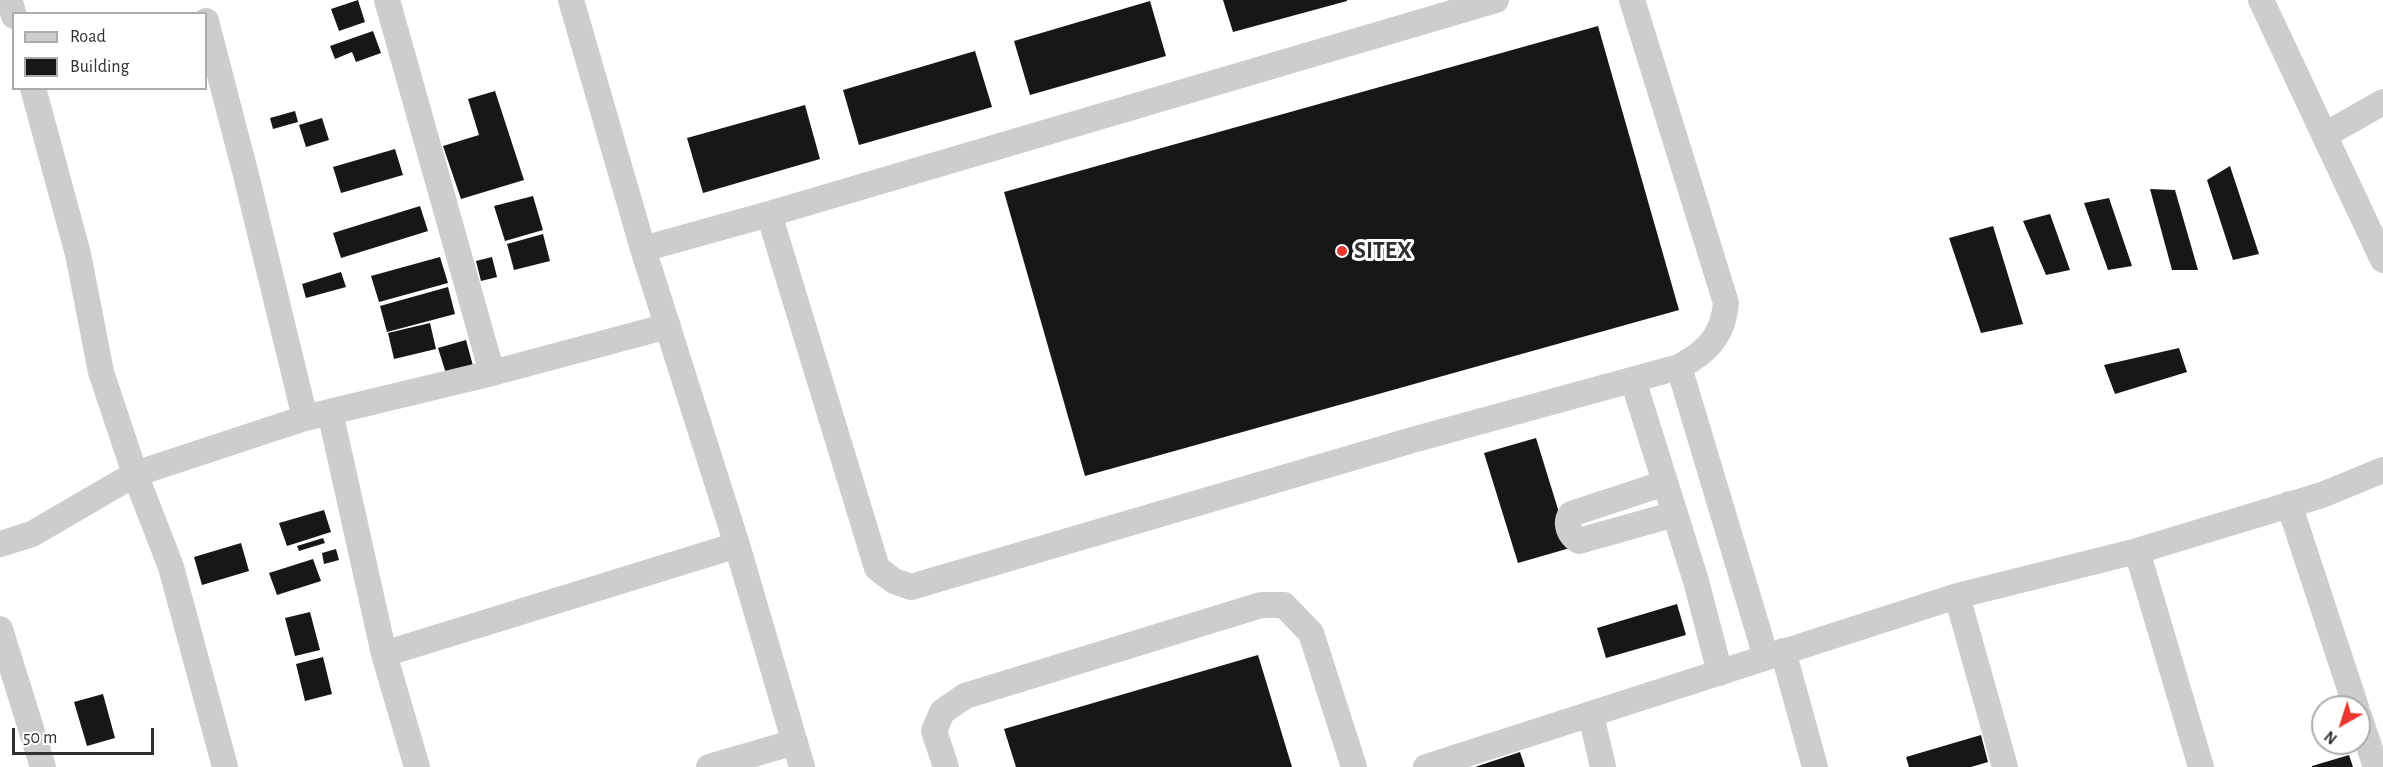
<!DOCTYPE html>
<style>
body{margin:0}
#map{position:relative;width:2383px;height:767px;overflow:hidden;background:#fff;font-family:"Alegreya Sans",sans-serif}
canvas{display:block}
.legend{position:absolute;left:12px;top:12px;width:195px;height:78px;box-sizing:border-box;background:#fff;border:2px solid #acacac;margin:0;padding:8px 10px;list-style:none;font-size:18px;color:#303030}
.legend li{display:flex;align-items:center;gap:12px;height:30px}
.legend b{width:30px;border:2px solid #acacac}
.north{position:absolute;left:2311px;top:695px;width:60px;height:60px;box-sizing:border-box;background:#fff;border:2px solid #acacac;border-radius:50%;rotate:219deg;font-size:16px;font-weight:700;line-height:24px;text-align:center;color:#303030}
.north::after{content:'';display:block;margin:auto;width:21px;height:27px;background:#e9372f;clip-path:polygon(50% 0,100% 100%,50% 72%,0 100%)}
.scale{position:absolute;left:12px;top:728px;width:142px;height:27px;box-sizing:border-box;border:3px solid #303030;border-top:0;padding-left:8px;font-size:18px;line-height:21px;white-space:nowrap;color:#303030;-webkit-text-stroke:4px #fff;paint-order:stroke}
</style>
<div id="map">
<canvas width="2383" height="767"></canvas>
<ul class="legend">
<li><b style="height:8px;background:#cdcdcd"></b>Road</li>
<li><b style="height:16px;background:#171717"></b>Building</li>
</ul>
<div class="north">N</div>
<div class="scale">50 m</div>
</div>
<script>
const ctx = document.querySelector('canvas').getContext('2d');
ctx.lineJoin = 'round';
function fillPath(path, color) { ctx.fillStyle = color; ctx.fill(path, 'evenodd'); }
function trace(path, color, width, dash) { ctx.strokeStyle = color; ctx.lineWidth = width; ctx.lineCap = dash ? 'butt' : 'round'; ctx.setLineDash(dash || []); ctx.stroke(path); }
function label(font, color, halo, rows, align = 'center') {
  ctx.font = font + ' "Alegreya Sans",sans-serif'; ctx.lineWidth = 6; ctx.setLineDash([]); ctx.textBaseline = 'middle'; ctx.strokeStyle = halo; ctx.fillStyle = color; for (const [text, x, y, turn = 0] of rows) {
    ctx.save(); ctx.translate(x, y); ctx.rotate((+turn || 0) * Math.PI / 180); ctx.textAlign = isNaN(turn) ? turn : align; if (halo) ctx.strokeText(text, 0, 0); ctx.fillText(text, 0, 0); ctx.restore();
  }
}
const building = new Path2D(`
 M 358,0 L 365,22 L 339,31 L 331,9 Z
 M 1223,0 L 1347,0 L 1347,1 L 1233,32 Z
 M 1150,1 L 1166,56 L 1030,95 L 1014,41 Z
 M 1598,26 L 1679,310 L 1085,476 L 1004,192 Z
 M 373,31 L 381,53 L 356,62 L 352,52 L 335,59 L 330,46 Z
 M 975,51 L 992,107 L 859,145 L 843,90 Z
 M 495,91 L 524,180 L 461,199 L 443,146 L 479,135 L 468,99 Z
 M 805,105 L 820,159 L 703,193 L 687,138 Z
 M 295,111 L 298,122 L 273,129 L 270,118 Z
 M 322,118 L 329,140 L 306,147 L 299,125 Z
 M 395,149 L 403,175 L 341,193 L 333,167 Z
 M 2230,166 L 2259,254 L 2233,260 L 2207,180 Z
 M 2150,189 L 2175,190 L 2198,270 L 2172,270 Z
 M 533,196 L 543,230 L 505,241 L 494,206 Z
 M 2109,198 L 2132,266 L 2108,270 L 2084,203 Z
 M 420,206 L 428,231 L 341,258 L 333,233 Z
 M 2050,214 L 2070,270 L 2046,275 L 2023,221 Z
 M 1993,226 L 2023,324 L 1981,333 L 1949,238 Z
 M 543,234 L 550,261 L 514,270 L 507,244 Z
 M 440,257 L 448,283 L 379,302 L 371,276 Z
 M 492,257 L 497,277 L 481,281 L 476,261 Z
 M 341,272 L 346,287 L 306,298 L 302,284 Z
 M 448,287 L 455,314 L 387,332 L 380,306 Z
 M 430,323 L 436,349 L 394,359 L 388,333 Z
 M 466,340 L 475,373 L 448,380 L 438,348 Z
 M 2179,348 L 2187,372 L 2115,394 L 2104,365 Z
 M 1536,438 L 1570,548 L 1518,563 L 1484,453 Z
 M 324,510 L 331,532 L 287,546 L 279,523 Z
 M 323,538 L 325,543 L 299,551 L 297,546 Z
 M 241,543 L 249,571 L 202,585 L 194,557 Z
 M 336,549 L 339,560 L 324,564 L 322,553 Z
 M 313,559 L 321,581 L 277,595 L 269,573 Z
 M 1677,604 L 1686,635 L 1606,658 L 1597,628 Z
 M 310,612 L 320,650 L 295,656 L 285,618 Z
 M 1258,655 L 1292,767 L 1016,767 L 1004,729 Z
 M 323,657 L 332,694 L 305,701 L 296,664 Z
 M 103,694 L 115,738 L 87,746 L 74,702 Z
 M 1981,735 L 1988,762 L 1971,767 L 1909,767 L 1906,757 Z
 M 1520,752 L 1525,767 L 1475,767 Z
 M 2349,755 L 2353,767 L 2312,767 L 2312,766 Z`);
const minor = new Path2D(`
 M 387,0 L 492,373
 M 571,0 L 643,249 L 737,545 L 802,767
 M 2261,0 L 2383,260
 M 10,2 L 14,16
 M 206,21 L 246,175 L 305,418
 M 33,88 L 78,254 L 101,372 L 135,474 L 171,567 L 225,767
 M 2325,135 L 2383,102
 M 769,214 L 877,568 L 894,581 L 911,587 L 1416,439 L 1679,367 C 1707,352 1723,336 1726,303 L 1632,0
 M 643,249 L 769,214 L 1496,0
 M 1679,367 L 1766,657
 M 1633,380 L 1696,581 L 1720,673
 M 330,412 L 384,654 L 417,767
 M 1665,483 L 1571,514 C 1564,524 1570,536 1579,541 L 1675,514
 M 2289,504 L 2356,707
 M 0,544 L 32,534 L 135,474 L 305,418 L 492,373 L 668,326
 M 2137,551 L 2201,767
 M 1957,596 L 2005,767
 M 0,629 L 43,767
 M 1783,651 L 1815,767
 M 384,654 L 737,545
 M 1591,715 L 1603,767
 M 2359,716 L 2376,767
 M 709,767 L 795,742
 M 946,767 L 934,731 L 942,712 L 965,696 L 1261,605 L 1284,605 L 1311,633 L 1354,767
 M 1426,767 L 1957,596 L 2137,551 L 2322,495 L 2383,470`);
const markers = [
 [1342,251,6,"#e9372f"]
];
const poiNames = [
 ["SITEX",1354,251]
];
fillPath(building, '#171717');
trace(minor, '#cdcdcd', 26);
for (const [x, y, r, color] of markers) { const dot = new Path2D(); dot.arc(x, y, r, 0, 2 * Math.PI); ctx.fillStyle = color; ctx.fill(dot); trace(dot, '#fff', 2); }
label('bold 24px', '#303030', '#fff', poiNames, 'left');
</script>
